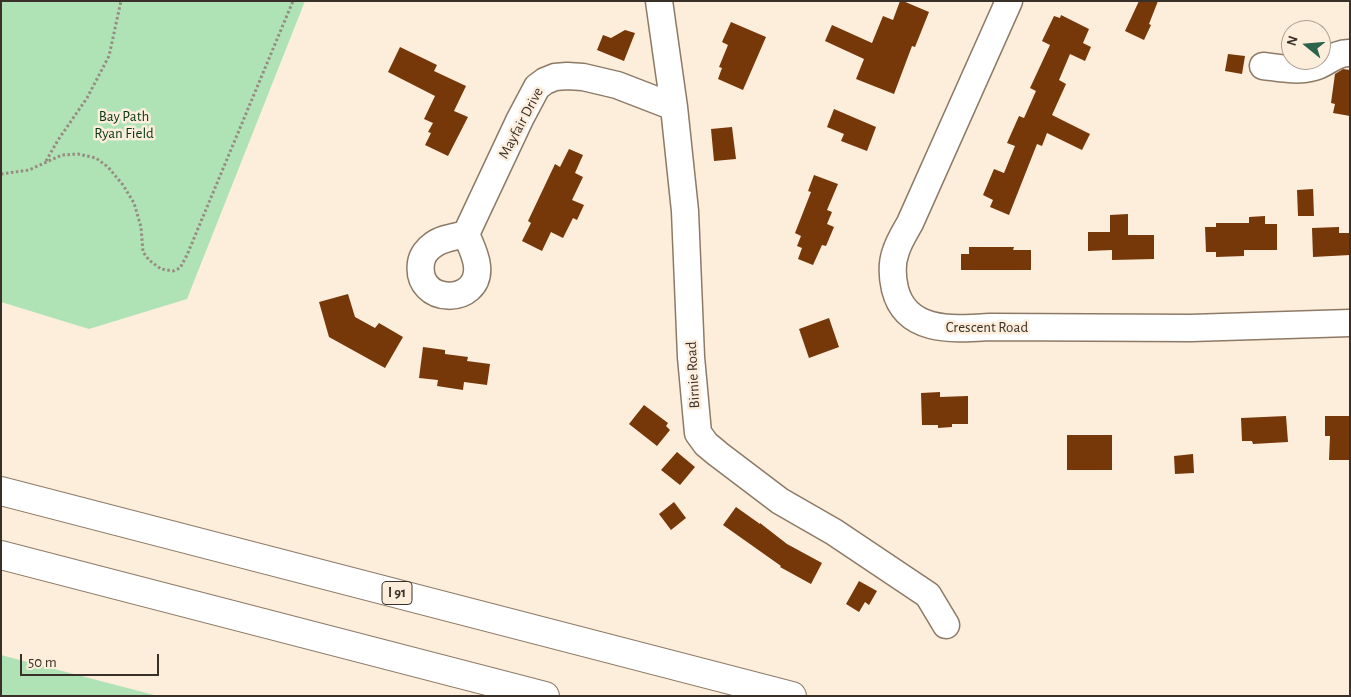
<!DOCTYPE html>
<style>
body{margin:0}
#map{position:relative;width:1351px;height:697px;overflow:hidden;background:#fdeddb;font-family:"Alegreya Sans",sans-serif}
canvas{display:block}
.frame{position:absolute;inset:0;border:2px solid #393129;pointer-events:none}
.north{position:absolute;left:1281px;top:20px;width:50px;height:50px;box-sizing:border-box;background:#fdeddb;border:1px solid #afa294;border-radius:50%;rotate:287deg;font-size:14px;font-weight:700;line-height:20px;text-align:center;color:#393129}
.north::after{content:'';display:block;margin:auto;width:18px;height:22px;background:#2b634b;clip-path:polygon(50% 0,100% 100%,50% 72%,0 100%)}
.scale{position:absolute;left:20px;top:654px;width:139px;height:22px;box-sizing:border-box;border:2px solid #393129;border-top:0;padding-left:6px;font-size:15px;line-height:18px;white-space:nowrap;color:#393129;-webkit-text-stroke:4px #fdeddb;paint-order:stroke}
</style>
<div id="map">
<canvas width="1351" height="697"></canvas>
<div class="frame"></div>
<div class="north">N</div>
<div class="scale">50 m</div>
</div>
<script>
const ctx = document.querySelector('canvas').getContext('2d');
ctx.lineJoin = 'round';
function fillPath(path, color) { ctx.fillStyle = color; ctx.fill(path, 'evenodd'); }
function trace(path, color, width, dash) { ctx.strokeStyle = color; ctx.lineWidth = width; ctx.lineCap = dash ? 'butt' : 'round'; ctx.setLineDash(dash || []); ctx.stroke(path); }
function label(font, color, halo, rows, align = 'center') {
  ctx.font = font + ' "Alegreya Sans",sans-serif'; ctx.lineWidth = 5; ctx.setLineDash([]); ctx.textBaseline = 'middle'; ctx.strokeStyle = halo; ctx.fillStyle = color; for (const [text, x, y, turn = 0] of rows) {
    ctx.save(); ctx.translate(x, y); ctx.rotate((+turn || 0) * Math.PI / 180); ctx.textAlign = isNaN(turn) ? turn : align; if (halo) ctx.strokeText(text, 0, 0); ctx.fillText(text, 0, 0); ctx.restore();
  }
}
const green = new Path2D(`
 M 1,1 L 305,1 L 187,299 L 89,329 L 1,302 Z
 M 1,655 L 158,696 L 1,696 Z`);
const building = new Path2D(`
 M 900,1 L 903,1 L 929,12 L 915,47 L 912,46 L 894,94 L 856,79 L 864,59 L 825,41 L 832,25 L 872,43 L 883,16 L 893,20 Z
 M 1139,1 L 1158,1 L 1149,24 L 1151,25 L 1144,40 L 1125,31 Z
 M 1061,15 L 1089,29 L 1083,43 L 1091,47 L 1085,61 L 1070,54 L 1059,80 L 1066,84 L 1052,115 L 1090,134 L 1082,150 L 1047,133 L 1042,146 L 1037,144 L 1009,215 L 990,207 L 993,200 L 983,195 L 994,169 L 1004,173 L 1015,146 L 1007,143 L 1019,116 L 1024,118 L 1036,91 L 1030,88 L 1050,45 L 1042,41 L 1054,16 L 1060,18 Z
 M 731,22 L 766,37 L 743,90 L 718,79 L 722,68 L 719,67 L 728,45 L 722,42 Z
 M 625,30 L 635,33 L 624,61 L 597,50 L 603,35 L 611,38 Z
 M 400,47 L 437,65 L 434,71 L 466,86 L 454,111 L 468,117 L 448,156 L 425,145 L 431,133 L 428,132 L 433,123 L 424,119 L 435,96 L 388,72 Z
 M 1228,54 L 1245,56 L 1242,74 L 1225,71 Z
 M 1343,69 L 1350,70 L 1350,116 L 1333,113 L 1335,104 L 1331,103 L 1335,74 Z
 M 834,109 L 876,127 L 867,151 L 841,141 L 844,134 L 827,127 Z
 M 732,127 L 736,159 L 714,161 L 711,129 Z
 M 569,149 L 583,155 L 575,173 L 583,177 L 572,200 L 584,205 L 577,220 L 573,218 L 563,238 L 551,232 L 542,251 L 522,241 L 531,223 L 528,221 L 555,164 L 560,167 Z
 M 814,175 L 838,184 L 827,210 L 832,212 L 827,224 L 834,227 L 826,246 L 822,245 L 813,265 L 798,259 L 802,248 L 797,246 L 801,236 L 795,233 L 811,192 L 808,191 Z
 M 1313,189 L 1314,216 L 1298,216 L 1297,190 Z
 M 1128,214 L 1128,235 L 1154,235 L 1154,259 L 1112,260 L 1112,250 L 1088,251 L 1088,232 L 1110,232 L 1110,215 Z
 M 1265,216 L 1265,224 L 1277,224 L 1277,250 L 1244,250 L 1244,256 L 1216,257 L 1216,252 L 1206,252 L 1205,227 L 1216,227 L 1216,223 L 1249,223 L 1249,217 Z
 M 1339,227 L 1339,233 L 1350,233 L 1350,255 L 1313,257 L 1312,228 Z
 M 969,247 L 1014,247 L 1013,250 L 1031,250 L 1031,270 L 961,270 L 961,254 L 969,254 Z
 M 348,294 L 355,317 L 375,328 L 379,323 L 403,337 L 385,368 L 329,337 L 319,302 Z
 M 829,318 L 839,347 L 809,358 L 799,329 Z
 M 423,347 L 445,350 L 445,354 L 468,357 L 467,361 L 490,364 L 487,385 L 464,382 L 463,390 L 437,386 L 438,380 L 419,378 Z
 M 940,392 L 940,397 L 968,396 L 968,424 L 952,424 L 952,427 L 938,428 L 938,425 L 922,425 L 921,393 Z
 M 644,405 L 668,423 L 666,426 L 670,430 L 657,446 L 629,424 Z
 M 1286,416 L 1288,442 L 1253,444 L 1252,441 L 1242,441 L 1241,418 Z
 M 1325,416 L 1350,416 L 1350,460 L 1329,460 L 1330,436 L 1325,436 Z
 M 1067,435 L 1112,435 L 1112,470 L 1067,470 Z
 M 677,452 L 695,467 L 680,485 L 661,470 Z
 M 1193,454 L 1194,473 L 1175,474 L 1174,456 Z
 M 674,502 L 686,518 L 671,530 L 659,514 Z
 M 736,507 L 760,524 L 760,523 L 787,544 L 822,563 L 811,584 L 780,567 L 781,566 L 723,525 Z
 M 859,581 L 877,591 L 869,605 L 865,602 L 859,612 L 846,604 Z`);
const path = new Path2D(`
 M 46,161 L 58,140 L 87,98 L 109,56 L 121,1
 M 1,174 L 29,170 L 62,155 L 78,154 L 96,158 L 108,167 L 123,185 L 134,203 L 141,227 L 143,252 L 149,260 L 161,269 L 173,271 L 180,268 L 187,255 L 293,1`);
const minor = new Path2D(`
 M 659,1 L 674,107 L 685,211 L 691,357 L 698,433 L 706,444 L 718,454 L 780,501 L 834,532 L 928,595 L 946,625
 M 1009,1 L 910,223 C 905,232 899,241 896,251 C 891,264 892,276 895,289 C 906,334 955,329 990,327 L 1191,328 L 1350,323
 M 1263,66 C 1280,68 1297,72 1314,67 C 1327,64 1335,52 1350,53
 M 466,234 C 470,244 476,255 477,266 C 481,306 415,306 421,263 C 422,256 427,249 433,245 C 442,238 455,237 466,234 L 520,119 L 537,87 L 545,81 L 555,77 L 567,76 L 583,77 L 617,85 L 674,107`);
const highway = new Path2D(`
 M 1,491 L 792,696
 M 1,555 L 545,696`);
const shields = [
 [397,593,30]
];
const shieldNames = [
 ["I 91",397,593]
];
const parkNames = [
 ["Bay Path",124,116],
 ["Ryan Field",124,133]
];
const streetNames = [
 ["Mayfair Drive",521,123,-62],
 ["Crescent Road",987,327],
 ["Birnie Road",693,375,-93]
];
fillPath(green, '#afe3b6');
fillPath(building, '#763709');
trace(minor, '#8c7a66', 29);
trace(highway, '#8c7a66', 30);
trace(path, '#988c80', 3, [2.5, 2.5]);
trace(minor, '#fff', 26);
trace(highway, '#fff', 28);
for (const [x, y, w] of shields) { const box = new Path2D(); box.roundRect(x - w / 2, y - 11.5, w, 23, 4); ctx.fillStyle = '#fdeddb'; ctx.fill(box); trace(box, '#393129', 1); }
label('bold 14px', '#393129', null, shieldNames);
label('15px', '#063815', '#fdeddb', parkNames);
label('15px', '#393129', '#fdeddb', streetNames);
</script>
